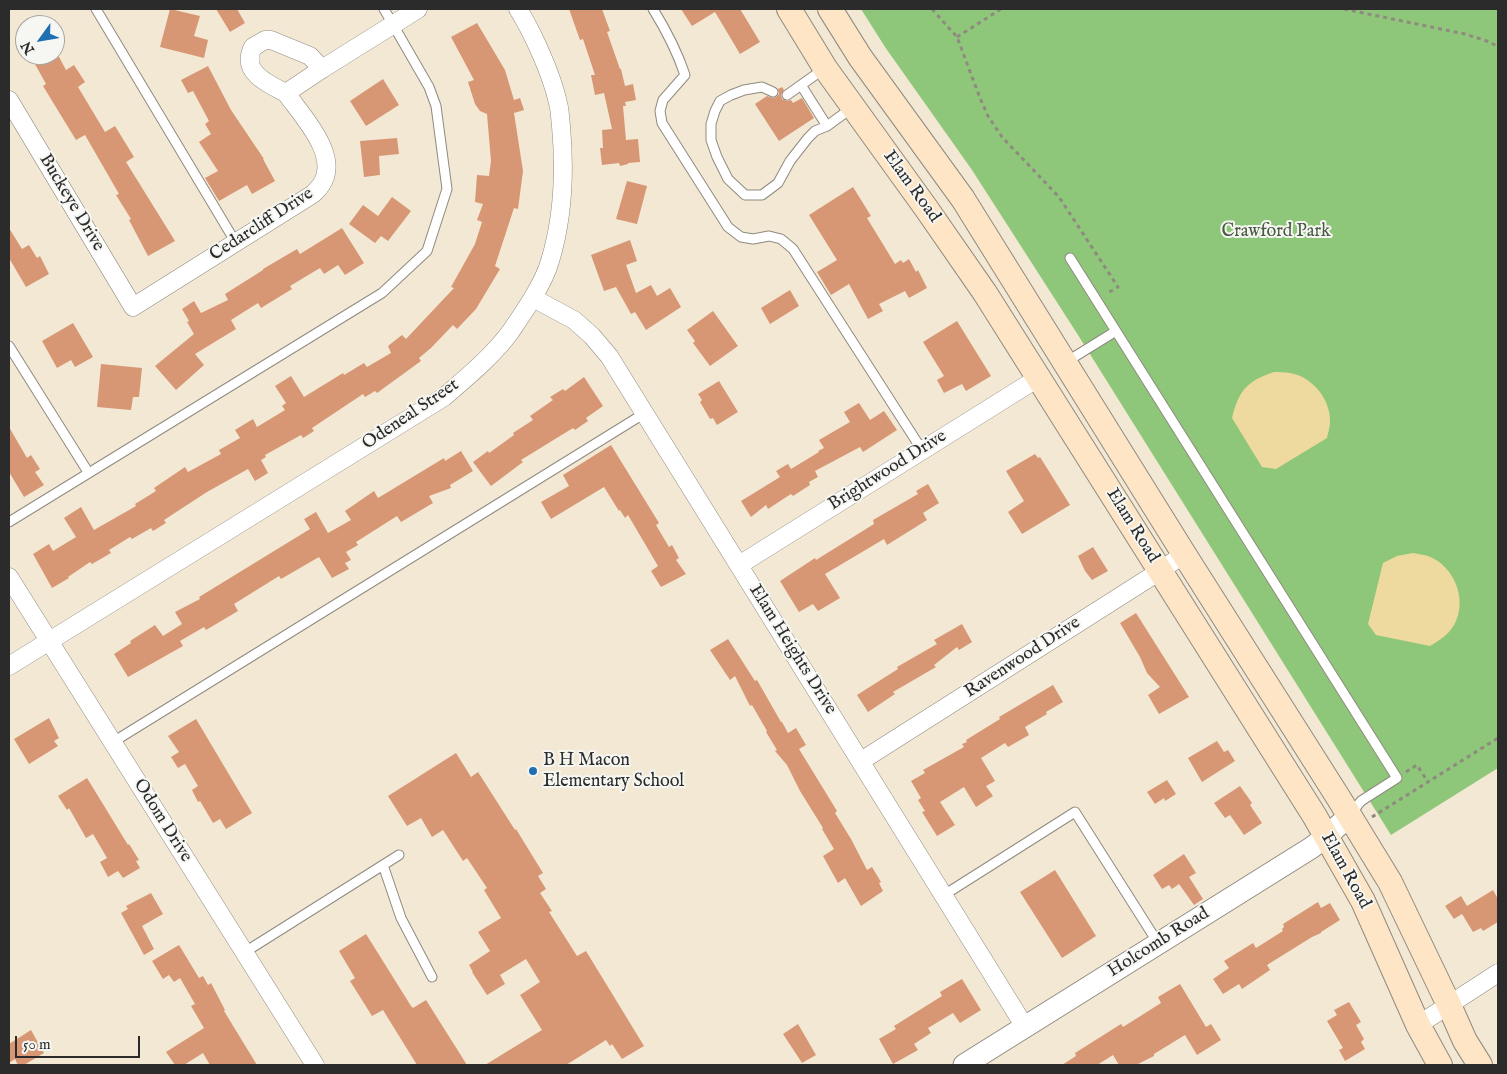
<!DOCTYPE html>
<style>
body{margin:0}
#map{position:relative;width:1507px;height:1074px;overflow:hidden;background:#f3e8d4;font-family:"IM FELL English",serif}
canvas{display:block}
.frame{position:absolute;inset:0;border:10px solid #2b2b2b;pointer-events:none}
.north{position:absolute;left:15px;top:15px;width:50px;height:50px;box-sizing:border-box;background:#f6f6f2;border:1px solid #a5a5a2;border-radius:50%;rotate:238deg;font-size:14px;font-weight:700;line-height:20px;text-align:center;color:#2b2b2b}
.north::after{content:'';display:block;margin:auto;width:18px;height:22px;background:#1f6fb2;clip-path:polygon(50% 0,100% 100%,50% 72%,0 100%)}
.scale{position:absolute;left:15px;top:1036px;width:125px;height:22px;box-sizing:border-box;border:2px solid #2b2b2b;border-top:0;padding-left:6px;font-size:15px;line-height:18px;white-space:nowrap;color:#2b2b2b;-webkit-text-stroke:4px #f6f6f2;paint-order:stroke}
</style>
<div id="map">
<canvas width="1507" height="1074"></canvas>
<div class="frame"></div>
<div class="north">N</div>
<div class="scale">50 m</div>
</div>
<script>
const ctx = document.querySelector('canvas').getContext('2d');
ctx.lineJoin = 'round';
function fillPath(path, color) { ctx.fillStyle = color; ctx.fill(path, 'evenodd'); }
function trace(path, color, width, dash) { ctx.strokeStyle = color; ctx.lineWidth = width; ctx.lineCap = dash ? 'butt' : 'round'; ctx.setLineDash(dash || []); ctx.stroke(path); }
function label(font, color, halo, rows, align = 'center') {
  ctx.font = font + ' "IM FELL English",serif'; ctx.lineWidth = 4; ctx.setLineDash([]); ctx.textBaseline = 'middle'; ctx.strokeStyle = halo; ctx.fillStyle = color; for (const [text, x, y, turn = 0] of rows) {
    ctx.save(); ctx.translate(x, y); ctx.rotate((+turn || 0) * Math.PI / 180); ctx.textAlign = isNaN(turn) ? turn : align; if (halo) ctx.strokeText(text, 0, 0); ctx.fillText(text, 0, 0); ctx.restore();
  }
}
const green = new Path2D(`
 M 861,9 L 1498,9 L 1498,768 L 1391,835 L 1078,335 L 972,170 L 885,47 Z`);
const sand = new Path2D(`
 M 1274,372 C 1279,372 1285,372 1290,373 C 1313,377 1331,400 1330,422 C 1330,427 1328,433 1327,438 L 1276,469 L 1262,467 L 1232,418 C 1239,390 1247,381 1274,372 Z
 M 1413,553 C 1418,554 1424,555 1428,556 C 1455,566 1468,601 1454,625 C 1448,635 1440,640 1430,646 L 1376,635 L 1368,624 L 1383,563 L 1397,556 Z`);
const building = new Path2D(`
 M 170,9 L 200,16 L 194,36 L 208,40 L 204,58 L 160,47 Z
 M 216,9 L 237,9 L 245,23 L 230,32 Z
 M 569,9 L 602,9 L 610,31 L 607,32 L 620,69 L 621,69 L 625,86 L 633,84 L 636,100 L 625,102 L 626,106 L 623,106 L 626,140 L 638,139 L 640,162 L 628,163 L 628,164 L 620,166 L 619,163 L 602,165 L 600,148 L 603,148 L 602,130 L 612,129 L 604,93 L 595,95 L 591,75 L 595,75 L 583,39 L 580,40 Z
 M 681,9 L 740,9 L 760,42 L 740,54 L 715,12 L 692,26 Z
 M 477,23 L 505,70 L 514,100 L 520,98 L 524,110 L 514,113 L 523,171 L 518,209 L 514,208 L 495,266 L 500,269 L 476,309 L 457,329 L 453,325 L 431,348 L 419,358 L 421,361 L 377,393 L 375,391 L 365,397 L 363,394 L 312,428 L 314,431 L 303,438 L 301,435 L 265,455 L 266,457 L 261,460 L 268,473 L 255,481 L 248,469 L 207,492 L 164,520 L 166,523 L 153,531 L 151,528 L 132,539 L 130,537 L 109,550 L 111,553 L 92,564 L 90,562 L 68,577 L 69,578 L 52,588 L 33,554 L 49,544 L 53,551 L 76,537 L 64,518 L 81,507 L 94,530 L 136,506 L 135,504 L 156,491 L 154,488 L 185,467 L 188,472 L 221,454 L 219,450 L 240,438 L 235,430 L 253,419 L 257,427 L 285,410 L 282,406 L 286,403 L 275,386 L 291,376 L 304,397 L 343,373 L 344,375 L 364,363 L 367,367 L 391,353 L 388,346 L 402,335 L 406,339 L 454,288 L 451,287 L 475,244 L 482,222 L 477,220 L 483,204 L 475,202 L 477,175 L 489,176 L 491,161 L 487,114 L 480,111 L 475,104 L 468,82 L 474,80 L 451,37 Z
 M 30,55 L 58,55 L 66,70 L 74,65 L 85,82 L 78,87 L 105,132 L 115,126 L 134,157 L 126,162 L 175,241 L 148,256 L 129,220 L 131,219 L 116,195 L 119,194 L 85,135 L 76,140 L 43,86 L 46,84 Z
 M 208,66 L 231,110 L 264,159 L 263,159 L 275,181 L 252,194 L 247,185 L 219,201 L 205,178 L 218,171 L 199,142 L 211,134 L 205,124 L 209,121 L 193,91 L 188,93 L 181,80 Z
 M 383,79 L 399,105 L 366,126 L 350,101 Z
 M 782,87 L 784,90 L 781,95 L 782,99 L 787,101 L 791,100 L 793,103 L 802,98 L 814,118 L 779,141 L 755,104 L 767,96 L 773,98 L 776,97 L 779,94 L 778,89 Z
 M 397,138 L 399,154 L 379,156 L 380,175 L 364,177 L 360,141 Z
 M 627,181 L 647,186 L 637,224 L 616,219 Z
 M 853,187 L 871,216 L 867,218 L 895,264 L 901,260 L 903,263 L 909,259 L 916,272 L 918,270 L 927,288 L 909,298 L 905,291 L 879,304 L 883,311 L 868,319 L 849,284 L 831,295 L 817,272 L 837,260 L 809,215 Z
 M 392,197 L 411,211 L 388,241 L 381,236 L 375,243 L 349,224 L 363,205 L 378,216 Z
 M 9,228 L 22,249 L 29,245 L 37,258 L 40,256 L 49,274 L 26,287 L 9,258 Z
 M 342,228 L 364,263 L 345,275 L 338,265 L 324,274 L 320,268 L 290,286 L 292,289 L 261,308 L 258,303 L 231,320 L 236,329 L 195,354 L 204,365 L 176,390 L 155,366 L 194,334 L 187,322 L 189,321 L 182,309 L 194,301 L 201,313 L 228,300 L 225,294 L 263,270 L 263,269 L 297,249 L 300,254 Z
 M 630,240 L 637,261 L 626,265 L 636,293 L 651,285 L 657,296 L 670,288 L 681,307 L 646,330 L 635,312 L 631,314 L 616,287 L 604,291 L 591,255 Z
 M 790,290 L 799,306 L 770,324 L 761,308 Z
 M 713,311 L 738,346 L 710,366 L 693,343 L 695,341 L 687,330 Z
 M 957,321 L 991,376 L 966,391 L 962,384 L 944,393 L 937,380 L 944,376 L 923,342 Z
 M 73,323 L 93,357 L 75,367 L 71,360 L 57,368 L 42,341 Z
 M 101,364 L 142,368 L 139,397 L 133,397 L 131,410 L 97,407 Z
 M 584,377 L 603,406 L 586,418 L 588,421 L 575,430 L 573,428 L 521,460 L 523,462 L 491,486 L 473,462 L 488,451 L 489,453 L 514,435 L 513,433 L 533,420 L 530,416 L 553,400 L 550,397 L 563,389 L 565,391 Z
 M 719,381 L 738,412 L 717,425 L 713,418 L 710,419 L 700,402 L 702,400 L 698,394 Z
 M 859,403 L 870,420 L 884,411 L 897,430 L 863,452 L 860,447 L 815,471 L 818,477 L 809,482 L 810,485 L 793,496 L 791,494 L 768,509 L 766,505 L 751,517 L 741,501 L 780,477 L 776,471 L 788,464 L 791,469 L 819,452 L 818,451 L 824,448 L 819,440 L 850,422 L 844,412 Z
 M 9,427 L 27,458 L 31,455 L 40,469 L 35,472 L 44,485 L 24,497 L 9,472 Z
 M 611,445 L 659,523 L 656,525 L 669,547 L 672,545 L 679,558 L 676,560 L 686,574 L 661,587 L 651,571 L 658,566 L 628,515 L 625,518 L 620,510 L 619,511 L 604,487 L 551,519 L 541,502 L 569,486 L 563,475 Z
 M 461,451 L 473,471 L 450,485 L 451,488 L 429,496 L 433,503 L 401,522 L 397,516 L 356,542 L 358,545 L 346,552 L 351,560 L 345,563 L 349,569 L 332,578 L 319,557 L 281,579 L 279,576 L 234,604 L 238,611 L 206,630 L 204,627 L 180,641 L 183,646 L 128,677 L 114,654 L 131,643 L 130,641 L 155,625 L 163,636 L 182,624 L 175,612 L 200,599 L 199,597 L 310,529 L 304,519 L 316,512 L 328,533 L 351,520 L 345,511 L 374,491 L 378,498 L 444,458 L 445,461 Z
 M 1035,454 L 1038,458 L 1040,457 L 1070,505 L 1022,534 L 1008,512 L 1024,501 L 1006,471 Z
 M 928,484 L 939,503 L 923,513 L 927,520 L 887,545 L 884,539 L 825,574 L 840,598 L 818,611 L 813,604 L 799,612 L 780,581 L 806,564 L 815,558 L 816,560 L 874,524 L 873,520 L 918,494 L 916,491 Z
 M 1093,547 L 1108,571 L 1092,580 L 1085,571 L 1078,556 Z
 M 1136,613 L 1189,697 L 1159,714 L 1148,695 L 1160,687 L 1147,673 L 1140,657 L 1120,623 Z
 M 962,624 L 972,642 L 959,650 L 957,647 L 934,665 L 936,667 L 893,692 L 895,694 L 868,712 L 857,695 L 898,669 L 897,667 L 937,644 L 934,640 Z
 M 728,639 L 755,681 L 757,680 L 781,722 L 782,722 L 788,733 L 796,728 L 806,745 L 799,749 L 837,811 L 835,813 L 851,839 L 867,870 L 872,867 L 881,882 L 879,883 L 883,891 L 861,906 L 845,878 L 838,883 L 823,856 L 834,849 L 822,829 L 823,828 L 800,791 L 787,765 L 775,751 L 777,750 L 766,732 L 767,731 L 752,705 L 750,706 L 735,676 L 730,680 L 710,650 Z
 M 1053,685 L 1063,702 L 1046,712 L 1047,714 L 1025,727 L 1029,735 L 1008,747 L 1005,743 L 981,758 L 995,781 L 986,786 L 993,796 L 976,807 L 964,787 L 940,802 L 955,825 L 937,836 L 922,812 L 925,811 L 918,800 L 921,798 L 911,781 L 925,773 L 923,770 L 964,747 L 962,744 L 967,742 L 966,740 L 1000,719 L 999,717 Z
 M 49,718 L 59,738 L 54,741 L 58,746 L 29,764 L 14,739 Z
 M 196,719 L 252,813 L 226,829 L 220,819 L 213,823 L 200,801 L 198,802 L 192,790 L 198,786 L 185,764 L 178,768 L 171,757 L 179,752 L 168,736 Z
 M 1217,741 L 1224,752 L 1228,750 L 1235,761 L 1202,782 L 1188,758 Z
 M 456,753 L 471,777 L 478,772 L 515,830 L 516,829 L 543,873 L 538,876 L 546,889 L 540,893 L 552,911 L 549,912 L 577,956 L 586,951 L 644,1046 L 622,1059 L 612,1044 L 610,1046 L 606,1040 L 566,1065 L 485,1065 L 542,1030 L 520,995 L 540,982 L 526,959 L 500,975 L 505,984 L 487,995 L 472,972 L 473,972 L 469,965 L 490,951 L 478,932 L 501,918 L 484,890 L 487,888 L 467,858 L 463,861 L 443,830 L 432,837 L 421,818 L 407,826 L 388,796 Z
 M 87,778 L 128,845 L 129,844 L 139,860 L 136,861 L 140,868 L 123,878 L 118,871 L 108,877 L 100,862 L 107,858 L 93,834 L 86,838 L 69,808 L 67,810 L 58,796 Z
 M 1167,780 L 1176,794 L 1165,801 L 1164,798 L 1155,804 L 1147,792 Z
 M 1240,786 L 1252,803 L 1250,805 L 1262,823 L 1244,835 L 1230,815 L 1225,818 L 1214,803 Z
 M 1184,854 L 1196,873 L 1189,877 L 1203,899 L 1194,905 L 1179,884 L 1172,889 L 1169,885 L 1162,889 L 1153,875 Z
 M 1055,870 L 1096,936 L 1062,958 L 1020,892 Z
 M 1493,890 L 1498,899 L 1498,922 L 1483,931 L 1481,928 L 1473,932 L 1462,914 L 1454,919 L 1445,906 L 1461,896 L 1467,906 Z
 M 151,893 L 163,914 L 142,926 L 154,949 L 144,955 L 121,913 L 128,909 L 126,906 Z
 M 1318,902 L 1321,908 L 1330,903 L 1340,920 L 1321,932 L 1321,933 L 1312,937 L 1267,965 L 1270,970 L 1242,989 L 1239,984 L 1223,994 L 1213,979 L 1229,968 L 1224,961 L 1253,943 L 1256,948 L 1283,931 L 1282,929 L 1284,927 L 1283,924 Z
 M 366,934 L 411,1006 L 413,1008 L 426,1000 L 467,1065 L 417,1065 L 383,1010 L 372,1016 L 350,981 L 355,978 L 339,951 Z
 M 179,945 L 199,978 L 203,976 L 208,985 L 211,983 L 225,1010 L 224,1011 L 257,1065 L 210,1065 L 203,1053 L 184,1065 L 175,1065 L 166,1052 L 204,1028 L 191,1006 L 195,1004 L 180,978 L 174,982 L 169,975 L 163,979 L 152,961 Z
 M 962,979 L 981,1010 L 960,1023 L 953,1013 L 928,1028 L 931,1033 L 914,1044 L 918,1050 L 893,1064 L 879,1039 L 896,1029 L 894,1026 L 942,996 L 940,992 Z
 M 1180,984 L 1206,1027 L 1211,1024 L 1221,1040 L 1197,1055 L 1185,1035 L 1154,1054 L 1154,1056 L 1136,1065 L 1119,1065 L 1113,1055 L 1097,1065 L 1062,1065 L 1076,1056 L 1075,1053 L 1121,1024 L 1123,1027 L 1161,1003 L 1158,997 Z
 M 1349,1002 L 1361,1022 L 1356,1025 L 1364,1039 L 1361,1042 L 1365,1049 L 1345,1061 L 1339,1050 L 1343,1048 L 1327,1021 L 1337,1015 L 1334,1010 Z
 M 798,1024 L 816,1055 L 802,1063 L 783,1034 Z
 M 31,1030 L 44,1053 L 24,1065 L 18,1065 L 15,1059 L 9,1063 L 9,1044 Z`);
const path = new Path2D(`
 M 932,9 L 957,37 L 980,98 L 988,116 L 1002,137 L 1059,197 L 1118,287 L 1106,294
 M 1344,9 L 1465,34 L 1490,42 L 1498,47
 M 957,37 L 1001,9
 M 1406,772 L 1417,765 L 1428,782
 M 1372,817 L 1498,738`);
const service = new Path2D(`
 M 96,9 L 236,243
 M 653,9 C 666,30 677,51 685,75 L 663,100 L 660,111 L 662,123 L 728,227 L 741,237 L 753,239 L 769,236 L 781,239 L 793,249 L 922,450
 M 801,85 L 827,126
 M 773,92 L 762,87 L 744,90 L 731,95 L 720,101 L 715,111 L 711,124 L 711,140 L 717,157 L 728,179 L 745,195 L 762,195 L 778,183 L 790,161 L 808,138 L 815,131 L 827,126 L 853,107
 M 787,95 L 825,68
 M 1070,258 L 1397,778 L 1361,801 L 1350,815
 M 9,346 L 88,472
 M 1066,362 L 1116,331
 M 9,522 L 382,293 L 427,251 L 447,189 L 436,106 L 429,87 L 384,9
 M 113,742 L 645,413
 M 383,865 L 401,918 L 432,977
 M 944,895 L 1075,812 L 1158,943
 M 245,952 L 399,855`);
const minor = new Path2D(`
 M 286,93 C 268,84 240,72 253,47 L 265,40 L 271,40 L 310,56 L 322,69
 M 9,100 L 133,307 L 313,194 C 316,191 319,188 321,185 C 341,156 302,116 286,93 L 322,69 L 418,9
 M 533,298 L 574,320 L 592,336 L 609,356 L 1025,1027
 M 739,565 L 1038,378
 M 9,577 L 315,1065
 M 9,666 L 444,397 C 466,378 494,355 511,331 C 524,312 544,283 550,261 C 563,218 565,170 561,126 C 560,118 560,110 558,103 C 552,75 533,33 518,9
 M 861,761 L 1160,571 L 1184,554
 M 1418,1025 L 1498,973`);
const tertiary = new Path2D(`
 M 964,1065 L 1311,848 L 1327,836 L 1350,815`);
const secondary = new Path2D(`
 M 789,9 L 825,68 L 926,208 L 985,293 L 1314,815 L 1363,901 L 1418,1025 L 1440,1065
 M 830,9 L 860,57 L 963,199 L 1184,554 L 1338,797 L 1390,882 L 1449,1005 L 1465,1041 L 1480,1065`);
const markers = [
 [533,771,5,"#1f6fb2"]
];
const streetNames = [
 ["Elam Road",911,187,54],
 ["Buckeye Drive",71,203,59],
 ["Cedarcliff Drive",262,225,-33],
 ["Odeneal Street",411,415,-34],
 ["Brightwood Drive",888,471,-32],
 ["Elam Road",1132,526,58],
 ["Elam Heights Drive",792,650,58],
 ["Ravenwood Drive",1023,658,-33],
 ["Odom Drive",162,821,58],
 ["Elam Road",1345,871,61],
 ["Holcomb Road",1159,943,-32]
];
const parkNames = [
 ["Crawford Park",1276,232]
];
const poiNames = [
 ["B H Macon",543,761],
 ["Elementary School",543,782]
];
fillPath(green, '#8fc77a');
fillPath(sand, '#eeda9e');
fillPath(building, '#d79774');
trace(service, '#8f8a80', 11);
trace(minor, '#8f8a80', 19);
trace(tertiary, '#8f8a80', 23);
trace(secondary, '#8f8a80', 26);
trace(path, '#8f8a80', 3, [4, 4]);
trace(service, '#fff', 9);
trace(minor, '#fff', 18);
trace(tertiary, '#fff', 21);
trace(secondary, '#fde5c5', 24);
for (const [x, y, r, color] of markers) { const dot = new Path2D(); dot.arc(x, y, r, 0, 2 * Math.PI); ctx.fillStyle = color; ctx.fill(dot); trace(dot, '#f6f6f2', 2); }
label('18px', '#2b2b2b', '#f6f6f2', streetNames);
label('18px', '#495a43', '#f6f6f2', parkNames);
label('18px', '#2b2b2b', '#f6f6f2', poiNames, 'left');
</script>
